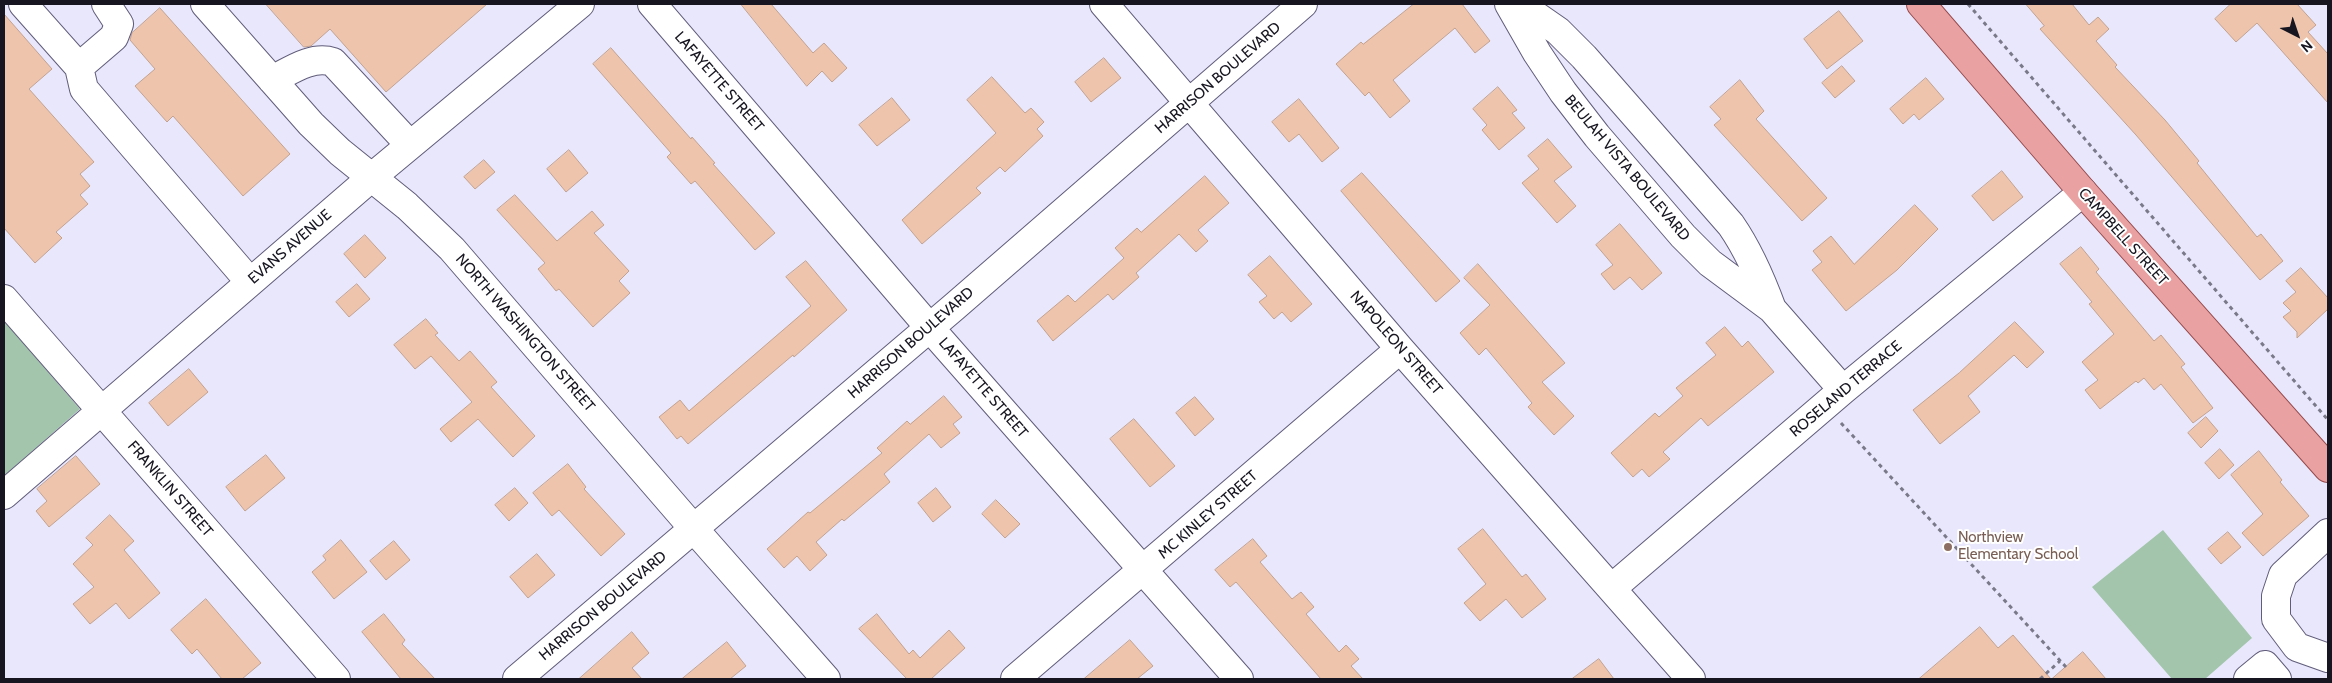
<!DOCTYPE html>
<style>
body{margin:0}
#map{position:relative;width:2332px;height:683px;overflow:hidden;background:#e9e7fc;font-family:Cabin,sans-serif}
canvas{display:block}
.frame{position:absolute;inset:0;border:5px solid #161520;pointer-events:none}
.north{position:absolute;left:2272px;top:10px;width:50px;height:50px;-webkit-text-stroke:4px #fff;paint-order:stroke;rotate:139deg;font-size:14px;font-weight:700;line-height:20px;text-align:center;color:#161520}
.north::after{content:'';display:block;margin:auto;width:18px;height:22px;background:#161520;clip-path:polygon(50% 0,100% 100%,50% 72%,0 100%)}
</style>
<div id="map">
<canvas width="2332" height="683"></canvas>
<div class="frame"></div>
<div class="north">N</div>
</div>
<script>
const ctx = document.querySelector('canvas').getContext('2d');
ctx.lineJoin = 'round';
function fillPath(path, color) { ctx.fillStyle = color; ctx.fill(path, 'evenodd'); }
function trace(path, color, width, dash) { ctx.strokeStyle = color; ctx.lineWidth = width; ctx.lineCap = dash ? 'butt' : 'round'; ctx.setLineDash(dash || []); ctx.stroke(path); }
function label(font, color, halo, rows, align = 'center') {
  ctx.font = font + ' Cabin,sans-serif'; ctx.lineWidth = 4; ctx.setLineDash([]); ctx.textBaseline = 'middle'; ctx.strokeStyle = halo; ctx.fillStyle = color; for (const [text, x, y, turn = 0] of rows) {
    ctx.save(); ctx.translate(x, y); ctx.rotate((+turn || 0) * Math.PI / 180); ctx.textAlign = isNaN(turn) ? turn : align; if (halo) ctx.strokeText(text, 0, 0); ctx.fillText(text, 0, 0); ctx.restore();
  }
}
const green = new Path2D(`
 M 4,321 L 80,409 L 4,476 Z
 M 2163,530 L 2252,638 L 2205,679 L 2172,679 L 2092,587 Z`);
const building = new Path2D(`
 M 266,4 L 487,4 L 386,92 L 330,29 L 311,46 L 304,47 Z
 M 741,4 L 771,4 L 813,53 L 824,43 L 847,68 L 832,82 L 822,71 L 807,86 Z
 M 1414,4 L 1462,4 L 1490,41 L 1475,53 L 1455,28 L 1393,80 L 1410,101 L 1390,118 L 1369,92 L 1365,96 L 1336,64 L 1361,42 L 1363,44 Z
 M 2026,4 L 2072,4 L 2089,25 L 2098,17 L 2109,29 L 2096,41 L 2117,65 L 2115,67 L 2165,120 L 2199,161 L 2197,163 L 2257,237 L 2261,234 L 2283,261 L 2260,280 L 2136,135 L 2040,29 L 2044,26 Z
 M 2231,4 L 2297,4 L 2316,25 L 2308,32 L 2328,54 L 2328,103 L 2257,23 L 2236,42 L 2215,19 Z
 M 160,8 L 290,154 L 243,196 L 173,116 L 167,122 L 135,86 L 155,69 L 130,40 L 132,33 Z
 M 1839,11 L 1863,41 L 1827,69 L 1804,39 Z
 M 4,14 L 52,69 L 29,89 L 94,162 L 80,174 L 90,186 L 80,195 L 88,204 L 56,232 L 62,238 L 35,263 L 4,228 Z
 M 611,48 L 691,139 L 692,137 L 715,163 L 713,164 L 775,233 L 755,250 L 695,181 L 691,184 L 667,157 L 671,153 L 593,64 Z
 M 1104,58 L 1121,78 L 1091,102 L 1075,82 Z
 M 1842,66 L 1855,81 L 1835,98 L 1822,83 Z
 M 992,77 L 1025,113 L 1031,108 L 1044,122 L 1037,129 L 1043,136 L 1005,172 L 1000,167 L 976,188 L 981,193 L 922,244 L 902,220 L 996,133 L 967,100 Z
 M 1926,78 L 1944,99 L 1919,120 L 1914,114 L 1903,124 L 1890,109 Z
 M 1740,80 L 1764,111 L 1756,119 L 1827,198 L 1802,221 L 1714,125 L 1721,119 L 1710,107 Z
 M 1498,87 L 1517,110 L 1512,113 L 1525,128 L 1499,150 L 1482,130 L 1487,125 L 1473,109 Z
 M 892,98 L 910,120 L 877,146 L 859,125 Z
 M 1299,99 L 1339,148 L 1322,162 L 1299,134 L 1289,142 L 1272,122 Z
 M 1548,139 L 1572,167 L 1554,181 L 1576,206 L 1557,223 L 1522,183 L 1539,169 L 1528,156 Z
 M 569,150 L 588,173 L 566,192 L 547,169 Z
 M 484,160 L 495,172 L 475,189 L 464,177 Z
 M 2002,171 L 2023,197 L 1993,221 L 1972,196 Z
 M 1362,173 L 1460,281 L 1436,302 L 1341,191 Z
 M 1205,176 L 1229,203 L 1198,230 L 1208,241 L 1196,252 L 1179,234 L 1136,273 L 1139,277 L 1113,300 L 1108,294 L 1053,341 L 1037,321 L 1068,295 L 1075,302 L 1124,258 L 1115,248 L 1137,228 L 1141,232 Z
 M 515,195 L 557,241 L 592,211 L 604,225 L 594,233 L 629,271 L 619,281 L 630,293 L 593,327 L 559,289 L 556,291 L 538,269 L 545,263 L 497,210 Z
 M 1915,205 L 1938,229 L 1897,270 L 1846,311 L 1812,270 L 1822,262 L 1813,251 L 1831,236 L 1854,264 Z
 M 1620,224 L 1662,273 L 1642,290 L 1630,277 L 1614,290 L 1601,274 L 1613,265 L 1596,245 Z
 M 365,235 L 386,258 L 365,278 L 344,254 Z
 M 2081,247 L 2099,269 L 2096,272 L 2154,341 L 2161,335 L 2185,364 L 2181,367 L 2213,408 L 2193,423 L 2161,384 L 2154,390 L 2144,378 L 2138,383 L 2136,381 L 2100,409 L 2085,390 L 2098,380 L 2082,362 L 2114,334 L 2089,304 L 2092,302 L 2060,264 Z
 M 1270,256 L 1312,304 L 1291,322 L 1282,312 L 1274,319 L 1259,302 L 1267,296 L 1248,275 Z
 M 806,261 L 847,310 L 794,357 L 793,355 L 688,444 L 681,436 L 677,439 L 659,417 L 680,400 L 689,411 L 811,306 L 786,277 Z
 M 1478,264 L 1565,363 L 1542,382 L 1574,416 L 1554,435 L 1528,407 L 1532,403 L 1486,348 L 1479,355 L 1460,333 L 1490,305 L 1464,278 Z
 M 2301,268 L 2328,298 L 2328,309 L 2297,338 L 2297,332 L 2283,317 L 2291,311 L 2283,303 L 2296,292 L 2286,281 Z
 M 357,284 L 370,299 L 349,317 L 336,302 Z
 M 426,319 L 438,333 L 435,335 L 459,361 L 470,351 L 497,382 L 491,387 L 535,436 L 513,457 L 478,419 L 451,442 L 440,429 L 472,402 L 431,356 L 415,369 L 394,345 Z
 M 2015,322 L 2044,352 L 2027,368 L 2014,355 L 1968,396 L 1980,412 L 1940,444 L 1913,410 L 1959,373 Z
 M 1725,327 L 1742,347 L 1748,341 L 1774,372 L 1708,426 L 1701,418 L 1663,452 L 1670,459 L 1649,477 L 1642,469 L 1633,477 L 1611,453 L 1655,413 L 1659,417 L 1683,396 L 1676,388 L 1716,355 L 1706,343 Z
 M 189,369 L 208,392 L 168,426 L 149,403 Z
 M 944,396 L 962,417 L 953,424 L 960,433 L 941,448 L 929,434 L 884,474 L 890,482 L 844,521 L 842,519 L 816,542 L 827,555 L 810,571 L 797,556 L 784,568 L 767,549 L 808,512 L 810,513 L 882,453 L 877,448 L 907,421 L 910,424 Z
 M 1195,397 L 1214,419 L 1195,436 L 1176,413 Z
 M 2206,417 L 2218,431 L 2201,448 L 2188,433 Z
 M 1134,419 L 1175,466 L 1150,487 L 1110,439 Z
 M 2220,449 L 2234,465 L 2219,479 L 2205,463 Z
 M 2259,451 L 2282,480 L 2280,482 L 2309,516 L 2263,556 L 2242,533 L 2263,514 L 2231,475 Z
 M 266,455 L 285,478 L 245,511 L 226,487 Z
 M 76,456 L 100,484 L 49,527 L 36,511 L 47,501 L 37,489 Z
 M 568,464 L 586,487 L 584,489 L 625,534 L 601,556 L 559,510 L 552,516 L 533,493 Z
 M 515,488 L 528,503 L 509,521 L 495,505 Z
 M 936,488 L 951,507 L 933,522 L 918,503 Z
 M 996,500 L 1020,524 L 1005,538 L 982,514 Z
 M 110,515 L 134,541 L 124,550 L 160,593 L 129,619 L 116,603 L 90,624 L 73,604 L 94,587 L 73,564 L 93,545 L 86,538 Z
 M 1483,529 L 1522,577 L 1526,574 L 1546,599 L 1522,618 L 1506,599 L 1480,621 L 1464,603 L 1486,584 L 1458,549 Z
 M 2228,532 L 2241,547 L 2221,564 L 2208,549 Z
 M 1253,539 L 1267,556 L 1260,562 L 1292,599 L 1301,592 L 1314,607 L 1306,614 L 1339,652 L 1346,645 L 1359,659 L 1351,666 L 1363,679 L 1321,679 L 1236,582 L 1230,587 L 1215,570 Z
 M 341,540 L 367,572 L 334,599 L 312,572 L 326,560 L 323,556 Z
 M 394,541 L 410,560 L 386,580 L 370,561 Z
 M 537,554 L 555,575 L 528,598 L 510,577 Z
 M 206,599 L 261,663 L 242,679 L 222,679 L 197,649 L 192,654 L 171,630 Z
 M 384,614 L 405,640 L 402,644 L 435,679 L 401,679 L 362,632 Z
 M 877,614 L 909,654 L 913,650 L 920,658 L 949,630 L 965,648 L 931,679 L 907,679 L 859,629 Z
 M 1980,627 L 1998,648 L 2013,635 L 2051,679 L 1919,679 Z
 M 632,632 L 649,653 L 632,668 L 642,679 L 579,679 Z
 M 1130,640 L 1153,666 L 1137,679 L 1084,679 Z
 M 727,642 L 746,666 L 730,679 L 682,679 Z
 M 2083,652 L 2106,679 L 2052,679 Z
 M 1599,659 L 1614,679 L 1572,679 Z`);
const path = new Path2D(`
 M 1968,4 L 2328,420
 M 1841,423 L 2066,667
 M 2040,679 L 2060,661`);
const minor = new Path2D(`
 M 23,4 L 79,67 L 84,89 L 250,282
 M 205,4 L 311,124 L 340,152 L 407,206 L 452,249 L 694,529 L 826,679
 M 652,4 L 929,327 L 1239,679
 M 1104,4 L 1400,349 L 1691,679
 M 1509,4 L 1537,53 L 1563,92 L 1597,136 L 1683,236 L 1710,263 L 1772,309 L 1843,390
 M 1519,4 L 1558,31 L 1584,57 L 1731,225 C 1749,251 1761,279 1772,309
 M 79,67 L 114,37 L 119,24 L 106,4
 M 272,80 C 290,71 312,55 333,62 L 410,145
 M 4,299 L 336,679
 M 4,495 L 372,177 L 580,4
 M 2328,533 L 2283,575 L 2276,596 L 2276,619 L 2297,647 L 2328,658
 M 1612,588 L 1843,390 L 2083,192
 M 517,679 L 954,307 L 1303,4
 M 1015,679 L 1400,349
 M 2248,679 L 2265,665 L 2277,679`);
const major = new Path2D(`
 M 1921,4 L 2083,192 L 2328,468`);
const markers = [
 [1948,547,5,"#8d6e63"]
];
const streetNames = [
 ["HARRISON BOULEVARD",1218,78,-41],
 ["LAFAYETTE STREET",719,82,49],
 ["BEULAH VISTA BOULEVARD",1627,168,50],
 ["CAMPBELL STREET",2123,237,48],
 ["EVANS AVENUE",290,247,-41],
 ["NORTH WASHINGTON STREET",525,333,49],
 ["HARRISON BOULEVARD",911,343,-41],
 ["NAPOLEON STREET",1396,343,49],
 ["LAFAYETTE STREET",983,388,49],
 ["ROSELAND TERRACE",1846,389,-40],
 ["FRANKLIN STREET",170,489,49],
 ["MC KINLEY STREET",1208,515,-41],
 ["HARRISON BOULEVARD",603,606,-40]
];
const educationNames = [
 ["Northview",1958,538],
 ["Elementary School",1958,555]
];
fillPath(green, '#a2c5ac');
fillPath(building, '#eec4ac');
trace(building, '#c2a18f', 1);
trace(minor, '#605c7a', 30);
trace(major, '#95484b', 30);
trace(path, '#7a7989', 3, [4, 4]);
trace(minor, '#fff', 28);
trace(major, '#e9a2a1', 28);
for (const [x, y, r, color] of markers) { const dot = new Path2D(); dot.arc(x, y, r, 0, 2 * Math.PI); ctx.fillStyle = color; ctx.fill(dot); trace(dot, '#fff', 2); }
label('15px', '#161520', '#fff', streetNames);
label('15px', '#785e54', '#fff', educationNames, 'left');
</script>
